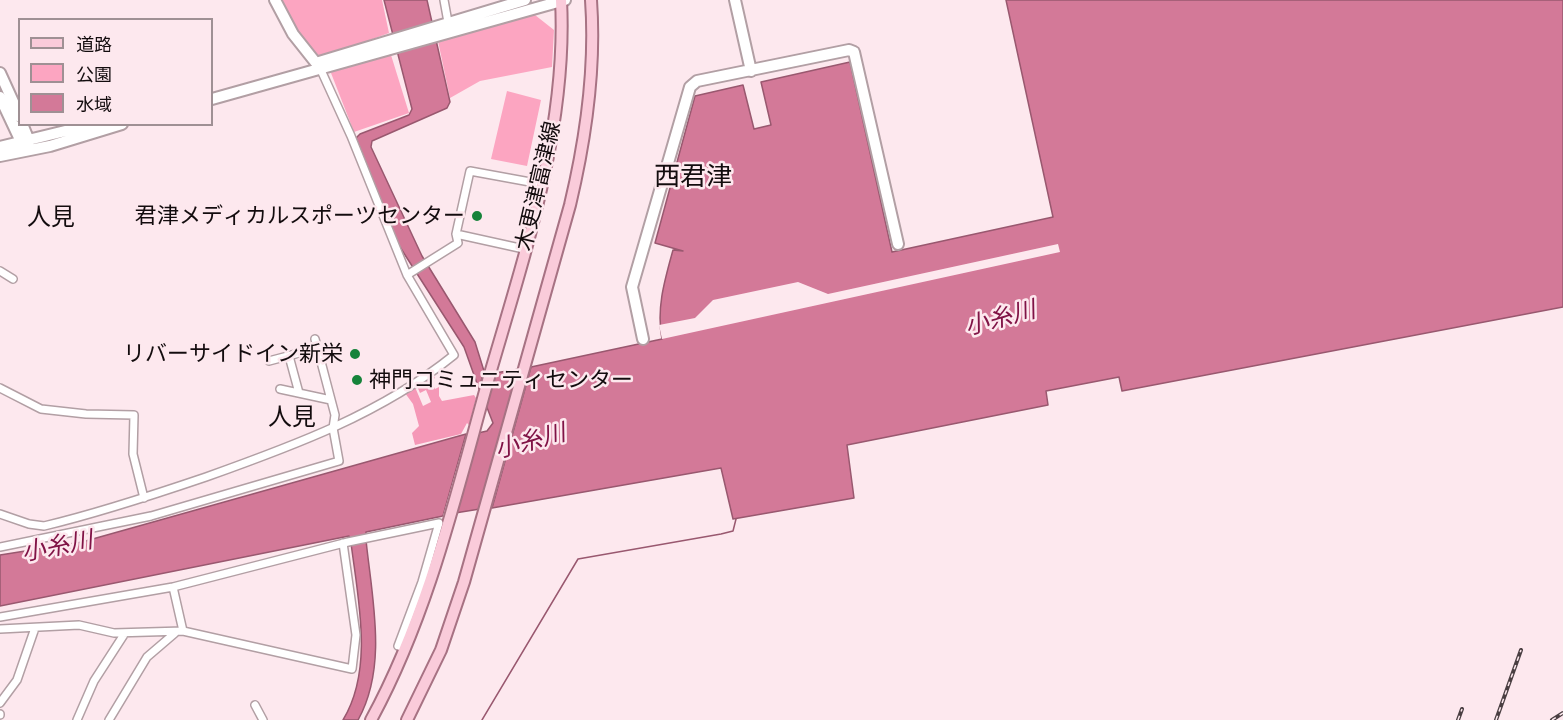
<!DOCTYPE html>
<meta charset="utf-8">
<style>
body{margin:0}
#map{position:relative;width:1563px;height:720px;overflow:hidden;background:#fde8ee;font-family:"Exo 2","Noto Sans JP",sans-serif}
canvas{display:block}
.legend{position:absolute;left:18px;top:18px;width:195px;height:108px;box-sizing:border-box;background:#fde8ee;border:2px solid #9f9094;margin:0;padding:8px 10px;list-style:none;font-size:18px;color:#130c0e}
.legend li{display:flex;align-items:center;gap:12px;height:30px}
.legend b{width:30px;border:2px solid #9f9094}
</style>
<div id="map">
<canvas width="1563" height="720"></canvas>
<ul class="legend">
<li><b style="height:8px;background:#facbda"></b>道路</li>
<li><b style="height:16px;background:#fca5c1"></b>公園</li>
<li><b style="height:16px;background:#d37998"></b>水域</li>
</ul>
</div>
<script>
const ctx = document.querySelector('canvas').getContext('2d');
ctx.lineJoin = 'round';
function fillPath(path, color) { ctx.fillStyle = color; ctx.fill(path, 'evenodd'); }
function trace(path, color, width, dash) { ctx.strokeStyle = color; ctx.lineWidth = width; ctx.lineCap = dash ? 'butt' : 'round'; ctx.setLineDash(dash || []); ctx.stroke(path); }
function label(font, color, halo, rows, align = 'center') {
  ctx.font = font + ' "Exo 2","Noto Sans JP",sans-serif'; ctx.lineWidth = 5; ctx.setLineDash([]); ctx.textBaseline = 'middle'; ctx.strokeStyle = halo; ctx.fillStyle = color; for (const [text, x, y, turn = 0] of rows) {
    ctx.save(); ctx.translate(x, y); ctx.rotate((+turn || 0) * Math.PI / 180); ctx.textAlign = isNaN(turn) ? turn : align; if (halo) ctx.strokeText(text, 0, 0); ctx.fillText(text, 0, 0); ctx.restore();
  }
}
const green = new Path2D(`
 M 279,0 L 382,0 L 389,33 L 318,59 L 292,25 Z
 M 535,15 L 554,30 L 552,67 L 480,81 L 450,98 L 438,41 Z
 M 391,55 L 409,113 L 354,132 L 331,73 L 333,69 Z
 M 507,91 L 541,100 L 527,166 L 491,159 Z`);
const forest = new Path2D(`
 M 434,376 L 435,378 L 431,381 L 435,389 L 439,387 L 439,396 L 442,401 L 474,395 L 476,398 L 469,425 L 467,423 L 461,434 L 415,445 L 412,433 L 419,426 L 413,404 L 405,393 L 415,387 L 423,406 L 431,402 L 426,390 L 420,393 L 417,386 Z`);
const water = new Path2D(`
 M 384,0 L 427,0 L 450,102 L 447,108 L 372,141 L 371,147 L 422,256 L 475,342 L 484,371 L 479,389 L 464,347 L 398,244 L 356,138 L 360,134 L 409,115 L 412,109 Z
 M 1006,0 L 1563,0 L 1563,307 L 1122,391 L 1119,377 L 1046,391 L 1048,405 L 847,445 L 854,498 L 733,519 L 721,468 L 492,508 L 531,367 L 662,339 C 656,308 665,279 673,250 L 683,251 L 655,243 L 695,96 L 743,85 L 754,129 L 771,125 L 761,82 L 850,62 L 892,252 L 1053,217 Z
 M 519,369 L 480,509 L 455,513 L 478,433 L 487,431 L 493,423 L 486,405 L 495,373 Z
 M 466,434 L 443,516 L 366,532 L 366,536 L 350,539 L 349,536 L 0,606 L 0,555 L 82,542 Z
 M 366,540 C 372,599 388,666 358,720 L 343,720 C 374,669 358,599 351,543 Z`);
const pier = new Path2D(`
 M 1058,244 L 1060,252 L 662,339 L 659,325 L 695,318 L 713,300 L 798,282 L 828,294 Z
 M 532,364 L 531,367 L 491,511 L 529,365 Z
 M 467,432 L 445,519 L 442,520 L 443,516 Z`);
const stream = new Path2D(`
 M 482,720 L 578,559 L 721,534 L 733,531 L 736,519`);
const street = new Path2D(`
 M 444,0 L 448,22
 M 456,234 L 524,249
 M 0,271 L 13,279
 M 407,275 L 458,243 L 456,234 L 470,171 L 541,184
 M 289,356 L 299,393
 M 269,361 L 318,348
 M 0,388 L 41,409 L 86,414 L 134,415 L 133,454 L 144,498
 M 280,389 L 331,400
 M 0,514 L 29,524 L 44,526 C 99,513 153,495 206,477 C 293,446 381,414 454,355 L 407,275 L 351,136 L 320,68
 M 0,547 L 151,516 L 339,461 L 333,428 L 335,415 L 315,339
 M 173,587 L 183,631
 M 0,617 L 173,587 L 348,542 L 439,523 L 422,582 L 398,646 L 405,648
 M 0,629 L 79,625 L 114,633 L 183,631 L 352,669 L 356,635 L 343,543
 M 0,703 L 17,680 L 35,628
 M 255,705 L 263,720
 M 0,714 L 0,715
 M 77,720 L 94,681 L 125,633
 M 109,720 L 147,657 L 175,633`);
const secondary = new Path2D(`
 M 275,0 L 293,34 L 320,68
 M 735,0 L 751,71
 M 319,62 L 525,0
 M 0,73 L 20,117
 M 0,97 L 23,146
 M 212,99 L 565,0
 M 22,124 L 29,141 L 28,147
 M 0,147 L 94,124
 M 0,156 L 50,146 L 122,124
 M 643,339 L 632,287 L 690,87 L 697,81 L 849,50 L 854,52 L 898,244`);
const primary = new Path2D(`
 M 371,720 C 427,617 454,503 485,391 C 521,265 568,132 561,0
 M 407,720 L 441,650 L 464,582 L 570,205 C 586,138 596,69 591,0`);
const rail = new Path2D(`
 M 1458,720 L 1462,709
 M 1496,720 L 1521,650
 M 1552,720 L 1563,713`);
const markers = [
 [477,216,6,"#16833a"],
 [355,354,6,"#16833a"],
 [357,380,6,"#16833a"]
];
const streetNames = [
 ["木更津富津線",538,186,-77]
];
const poiNames = [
 ["君津メディカルスポーツセンター",465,216],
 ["リバーサイドイン新栄",343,354],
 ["神門コミュニティセンター",369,380,"left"]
];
const neighbourhoodNames = [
 ["人見",51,217],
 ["人見",292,417]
];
const waterNames = [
 ["小糸川",1000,318,-15],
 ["小糸川",530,441,-15],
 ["小糸川",57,546,-11]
];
const quarterNames = [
 ["西君津",693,176]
];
fillPath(green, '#fca5c1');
fillPath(forest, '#f598b7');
fillPath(water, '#d37998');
trace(water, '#99586f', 1.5);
fillPath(pier, '#fde8ee');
trace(stream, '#99586f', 1.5);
trace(street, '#b29fa4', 10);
trace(secondary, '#b29fa4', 14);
trace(primary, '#a77283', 14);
trace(street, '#fff', 7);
trace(secondary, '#fff', 10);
trace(primary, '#facbda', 10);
trace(rail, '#4a3f42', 4);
trace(rail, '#fde8ee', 1.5, [4.5]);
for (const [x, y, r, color] of markers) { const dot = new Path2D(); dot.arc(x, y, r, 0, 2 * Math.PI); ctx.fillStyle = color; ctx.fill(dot); trace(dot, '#fde8ee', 2); }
label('22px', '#130c0e', '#fde8ee', streetNames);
label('22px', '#130c0e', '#fde8ee', poiNames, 'right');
label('24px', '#130c0e', '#fde8ee', neighbourhoodNames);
label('italic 24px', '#801346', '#fde8ee', waterNames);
label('26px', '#130c0e', '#fde8ee', quarterNames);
</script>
